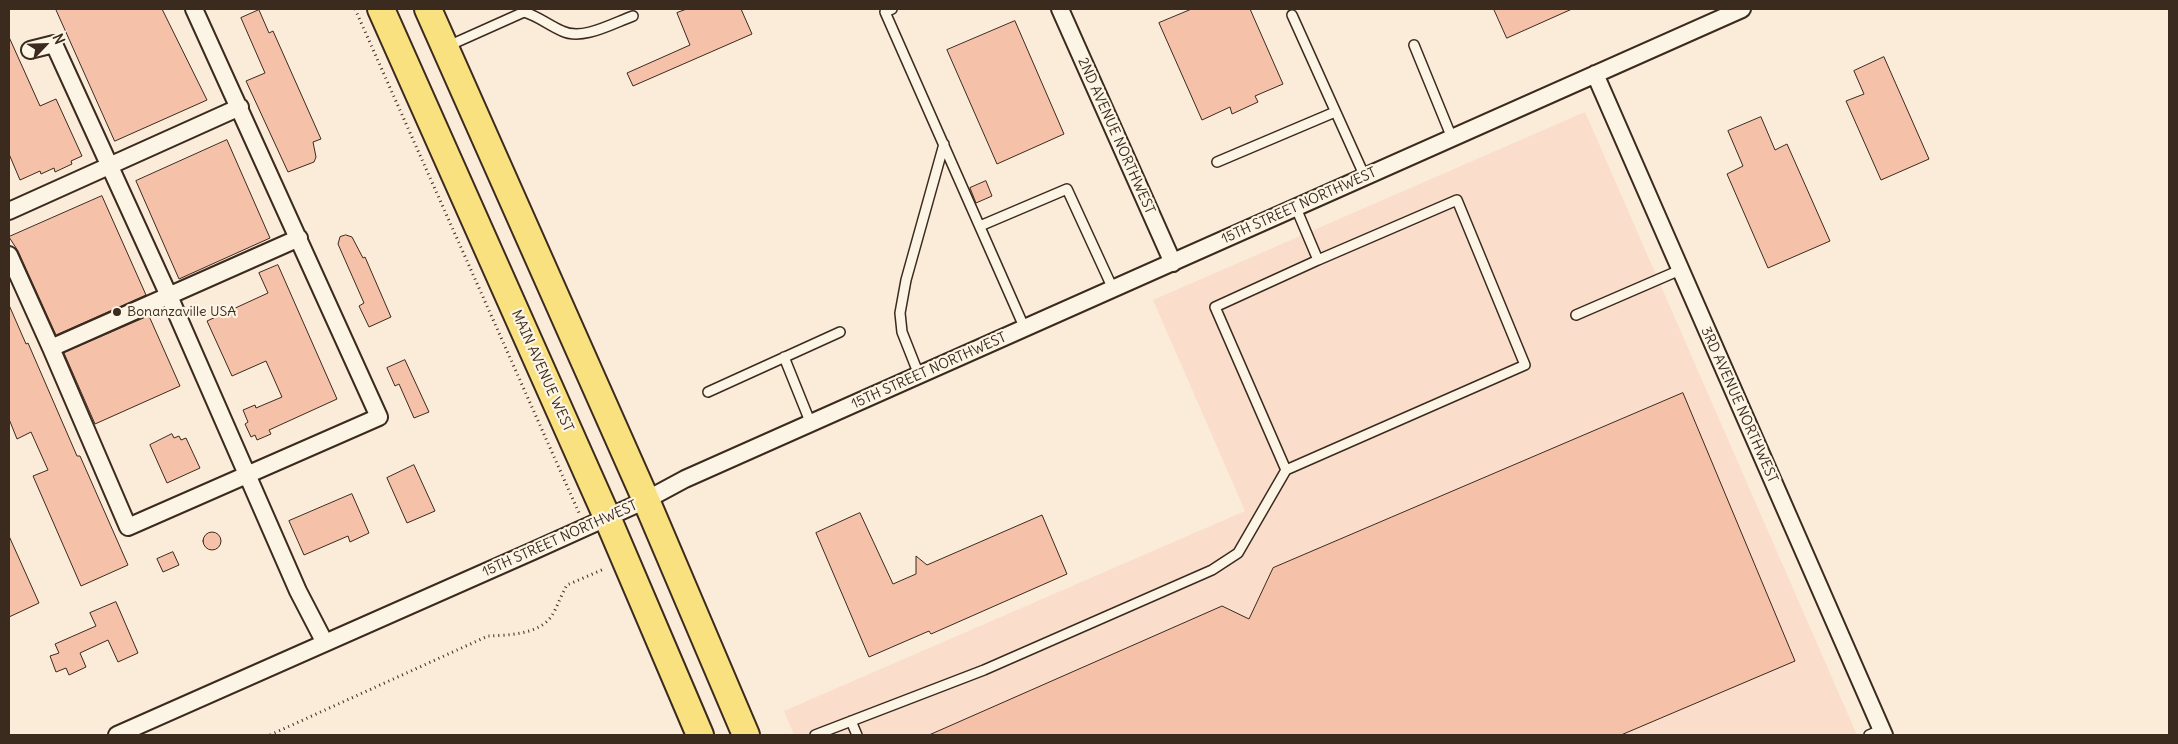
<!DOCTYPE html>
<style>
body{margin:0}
#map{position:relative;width:2178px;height:744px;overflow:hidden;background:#fbebd9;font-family:Delius,sans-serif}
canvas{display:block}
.frame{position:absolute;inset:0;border:10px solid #3b2a1e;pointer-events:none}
.north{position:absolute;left:20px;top:20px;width:50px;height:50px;-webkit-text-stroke:4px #fcf5e5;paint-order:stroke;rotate:66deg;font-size:14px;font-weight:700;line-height:20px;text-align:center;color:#3b2a1e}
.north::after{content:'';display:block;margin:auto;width:18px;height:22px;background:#3b2a1e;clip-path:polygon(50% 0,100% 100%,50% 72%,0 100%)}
</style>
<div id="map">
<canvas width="2178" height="744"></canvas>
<div class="frame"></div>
<div class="north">N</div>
</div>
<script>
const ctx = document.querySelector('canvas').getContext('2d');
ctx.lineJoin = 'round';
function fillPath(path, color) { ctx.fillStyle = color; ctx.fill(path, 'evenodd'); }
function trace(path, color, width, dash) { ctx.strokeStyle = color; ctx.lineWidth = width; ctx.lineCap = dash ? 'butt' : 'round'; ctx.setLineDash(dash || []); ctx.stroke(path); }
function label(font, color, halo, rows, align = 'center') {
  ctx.font = font + ' Delius,sans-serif'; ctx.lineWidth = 4.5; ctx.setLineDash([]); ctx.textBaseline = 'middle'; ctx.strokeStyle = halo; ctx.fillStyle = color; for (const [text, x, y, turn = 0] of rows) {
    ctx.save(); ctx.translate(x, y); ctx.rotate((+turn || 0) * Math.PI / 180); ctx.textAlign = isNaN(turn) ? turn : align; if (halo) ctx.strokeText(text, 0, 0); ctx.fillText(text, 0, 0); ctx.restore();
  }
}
const built = new Path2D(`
 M 1585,112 L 1857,735 L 794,735 L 784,711 L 1245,511 L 1153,300 Z`);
const building = new Path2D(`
 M 56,9 L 162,9 L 207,100 L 115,141 Z
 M 687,9 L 741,9 L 752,34 L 633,86 L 627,73 L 690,45 L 677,13 Z
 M 1192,9 L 1250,9 L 1283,84 L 1255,96 L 1258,102 L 1232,114 L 1230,107 L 1202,120 L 1159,23 Z
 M 1494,9 L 1572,9 L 1507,38 Z
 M 259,10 L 269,33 L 273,31 L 321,139 L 313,142 L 316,157 L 314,162 L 288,172 L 246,81 L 265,73 L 241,18 Z
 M 1015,21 L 1064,134 L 997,164 L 947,50 Z
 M 9,37 L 40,106 L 56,99 L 82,156 L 71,161 L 72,164 L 55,172 L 54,168 L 41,174 L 40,171 L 20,180 L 9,154 Z
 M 1884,57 L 1929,159 L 1881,180 L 1846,101 L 1864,94 L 1854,71 Z
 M 1761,117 L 1775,150 L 1787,144 L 1830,241 L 1768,268 L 1727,174 L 1743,166 L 1728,131 Z
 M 227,140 L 270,238 L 179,279 L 136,181 Z
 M 986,181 L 992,196 L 976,203 L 970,188 Z
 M 102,196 L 146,295 L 56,335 L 18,251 L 9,237 Z
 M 346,235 L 352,237 L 363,258 L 365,257 L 391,317 L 369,327 L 359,306 L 364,303 L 338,244 L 340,237 Z
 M 278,265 L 337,399 L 269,430 L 271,434 L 257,440 L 255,435 L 251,437 L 245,424 L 248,422 L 243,410 L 255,405 L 256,408 L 282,397 L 266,361 L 232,376 L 207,321 L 268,293 L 259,273 Z
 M 9,305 L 26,344 L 28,343 L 77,456 L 80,456 L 128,565 L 81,586 L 33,476 L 48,470 L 31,432 L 17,439 L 9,419 Z
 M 149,316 L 180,386 L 95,424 L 64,353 Z
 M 405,360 L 429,412 L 414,418 L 399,384 L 395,386 L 387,368 Z
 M 1683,393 L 1795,661 L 1621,735 L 929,735 L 1222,606 L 1249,619 L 1273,568 Z
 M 172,434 L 174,438 L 179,436 L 181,440 L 186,438 L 200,468 L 167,483 L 150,445 Z
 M 414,465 L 435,511 L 407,523 L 387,478 Z
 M 352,494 L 369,533 L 350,542 L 348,536 L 304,555 L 289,521 Z
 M 860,513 L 893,584 L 916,574 L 916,556 L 927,565 L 1042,515 L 1067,574 L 931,634 L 929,631 L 869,657 L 816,533 Z
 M203 541a9 9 0 1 1 18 0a9 9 0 1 1-18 0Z
 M 9,536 L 39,603 L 9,617 Z
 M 173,552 L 179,565 L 163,572 L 157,559 Z
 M 116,602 L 138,653 L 118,662 L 108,640 L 80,653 L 86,667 L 69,675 L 66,668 L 56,672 L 50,656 L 59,653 L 55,644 L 96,626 L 90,613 Z`);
const path = new Path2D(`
 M 355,9 L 579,513
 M 270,735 L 488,636 C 508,635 537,635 551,617 C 557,608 561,595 567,585 L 604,569`);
const service = new Path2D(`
 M 892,9 L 885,12 L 1025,329
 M 1292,15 L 1365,177
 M 1414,45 L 1452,138
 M 448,46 L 524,12 C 538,16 548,25 562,31 C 583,41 613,23 633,16
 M 1217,162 L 1335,112
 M 980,226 L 1067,189 L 1113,289
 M 1576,315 L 1680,270
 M 784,357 L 811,424
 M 919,375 L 902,332 L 900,313 L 906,280 L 944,144
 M 708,392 L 840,332
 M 1286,470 L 1525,365 L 1457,200 L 1318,260
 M 851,721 L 857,735
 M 815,735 L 984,670 L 1212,570 L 1238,553 L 1286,470 L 1215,307 L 1318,260 L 1296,208
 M 1869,735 L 1881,730`);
const minor = new Path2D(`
 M 1060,9 L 1173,263
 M 30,50 L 54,44 L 169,296 L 298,591 L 325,643
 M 1595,74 L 1884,735
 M 9,211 L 240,107
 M 9,255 L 51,348 L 128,527 L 379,417 L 194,9
 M 51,348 L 299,238
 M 117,735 L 533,551 L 646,500 L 685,479 L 1742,9`);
const primary = new Path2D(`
 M 381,9 L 607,517 L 700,735
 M 428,9 L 646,500 L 746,735`);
const markers = [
 [117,312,5,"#3b2a1e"]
];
const streetNames = [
 ["2ND AVENUE NORTHWEST",1116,136,66],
 ["15TH STREET NORTHWEST",1299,206,-24],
 ["MAIN AVENUE WEST",542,371,66],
 ["15TH STREET NORTHWEST",929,371,-24],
 ["3RD AVENUE NORTHWEST",1739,405,66],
 ["15TH STREET NORTHWEST",560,539,-24]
];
const poiNames = [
 ["Bonanzaville USA",127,312]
];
fillPath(built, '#fadecb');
fillPath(building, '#f6c1a9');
trace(building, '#3b2a1e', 1);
trace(service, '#3b2a1e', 12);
trace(minor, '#3b2a1e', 20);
trace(primary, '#3b2a1e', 30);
trace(path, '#3b2a1e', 3, [1, 4]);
trace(service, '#fcf5e5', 9);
trace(minor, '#fcf5e5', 16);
trace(primary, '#fae180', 26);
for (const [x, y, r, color] of markers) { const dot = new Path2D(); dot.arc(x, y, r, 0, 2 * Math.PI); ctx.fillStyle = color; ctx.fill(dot); trace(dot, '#fcf5e5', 2); }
label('14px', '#3b2a1e', '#fcf5e5', streetNames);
label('14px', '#3b2a1e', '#fcf5e5', poiNames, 'left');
</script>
